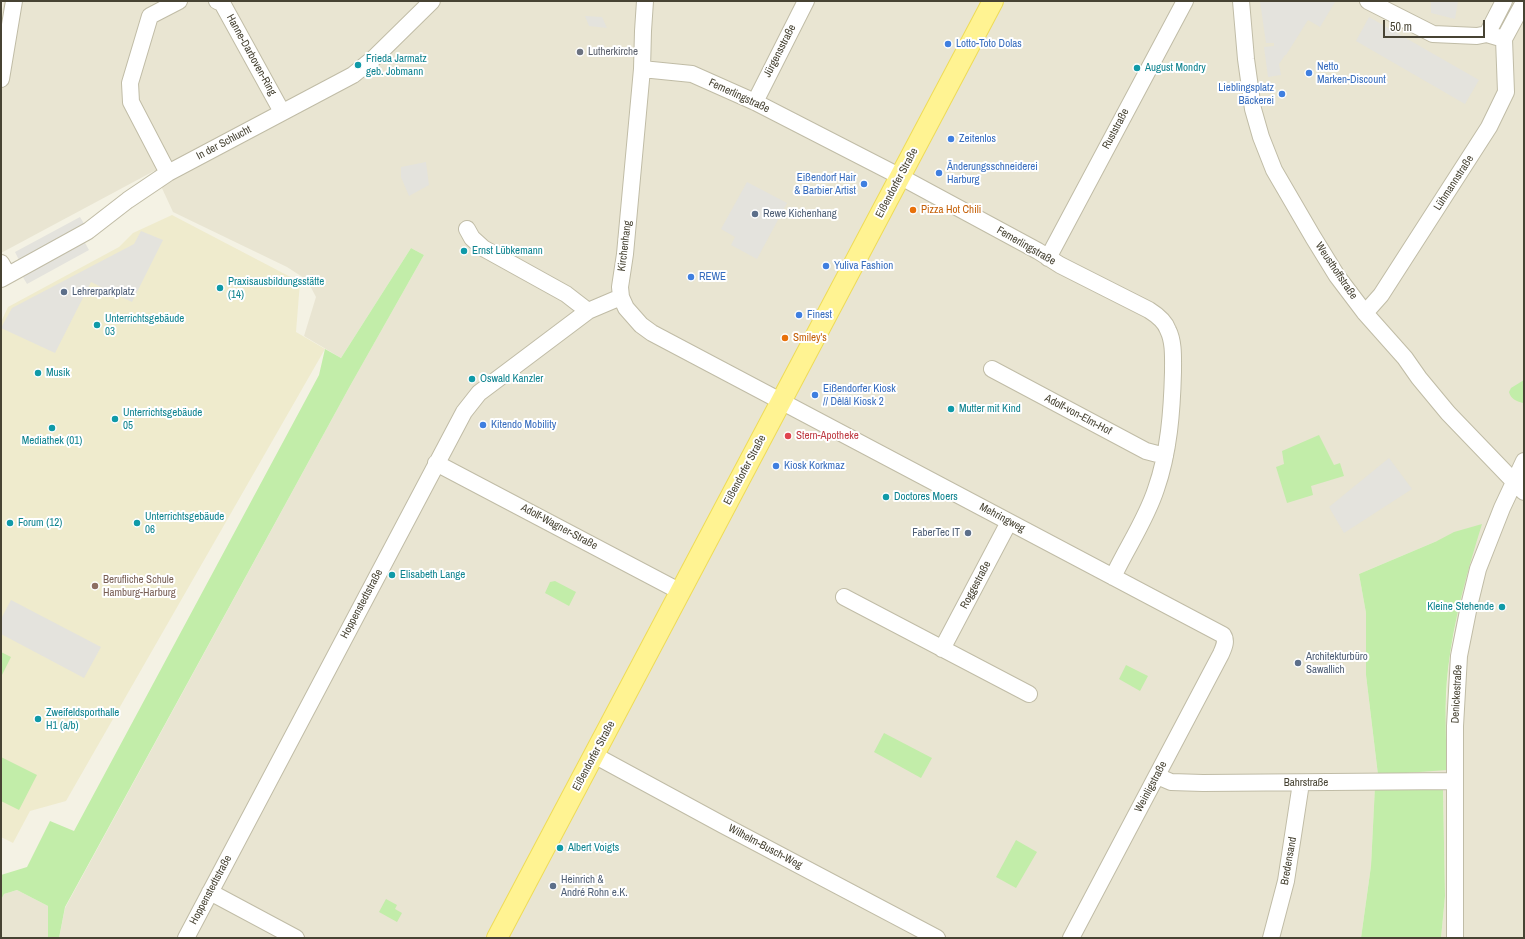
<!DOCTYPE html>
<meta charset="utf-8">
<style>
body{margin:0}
#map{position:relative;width:1525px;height:939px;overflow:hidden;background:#f4f2e4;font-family:"Archivo Narrow",sans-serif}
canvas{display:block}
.frame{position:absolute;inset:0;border:2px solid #474333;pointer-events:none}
.scale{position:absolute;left:1383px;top:20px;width:102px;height:18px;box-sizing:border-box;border:2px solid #474333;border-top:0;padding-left:5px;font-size:12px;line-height:14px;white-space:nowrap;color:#474333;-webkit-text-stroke:3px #fff;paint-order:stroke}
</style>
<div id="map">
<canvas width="1525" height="939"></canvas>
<div class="frame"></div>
<div class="scale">50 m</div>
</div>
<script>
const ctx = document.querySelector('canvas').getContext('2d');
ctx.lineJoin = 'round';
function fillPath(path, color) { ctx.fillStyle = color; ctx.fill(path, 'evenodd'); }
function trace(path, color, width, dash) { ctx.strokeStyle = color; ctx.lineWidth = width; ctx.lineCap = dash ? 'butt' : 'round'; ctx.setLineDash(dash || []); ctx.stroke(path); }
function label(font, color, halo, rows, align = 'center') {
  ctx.font = font + ' "Archivo Narrow",sans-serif'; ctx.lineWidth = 4; ctx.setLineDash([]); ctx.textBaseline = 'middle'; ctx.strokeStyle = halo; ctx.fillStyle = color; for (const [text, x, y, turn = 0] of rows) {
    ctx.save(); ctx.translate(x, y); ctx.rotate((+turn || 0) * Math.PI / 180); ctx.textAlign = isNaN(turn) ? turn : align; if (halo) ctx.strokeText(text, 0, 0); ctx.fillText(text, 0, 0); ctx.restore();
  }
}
const residential = new Path2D(`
 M 4,1 L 1524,1 L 1524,938 L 1441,938 L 1445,896 L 1443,790 L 1375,787 L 1371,866 L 1361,938 L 59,938 L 65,908 L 350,386 L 424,255 L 411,248 L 341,358 L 304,336 L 316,297 L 307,280 L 287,267 L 173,212 L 154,171 L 1,253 L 1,16 ZM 1437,541 L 1466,575 L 1457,615 L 1448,670 L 1445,723 L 1447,769 L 1378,775 L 1366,675 L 1366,613 L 1359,574 Z
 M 17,890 L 48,906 L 48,938 L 1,938 L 1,900 L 4,894 Z`);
const education = new Path2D(`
 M 172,215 L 300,282 L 296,332 L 325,349 L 66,801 L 30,811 L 13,843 L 1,837 L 1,322 L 8,307 L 119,247 L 133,233 Z`);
const green = new Path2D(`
 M 411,248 L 424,255 L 350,386 L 65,907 L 59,938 L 48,938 L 48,906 L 17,890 L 4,894 L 1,900 L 1,875 L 27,867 L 50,821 L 74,831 L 319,375 L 325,349 L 341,358 Z
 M 1524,380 L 1524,402 L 1523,403 C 1516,401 1511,399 1509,392 L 1511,388 Z
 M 1319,435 L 1334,465 L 1340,463 L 1344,476 L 1311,486 L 1313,495 L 1287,503 L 1276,467 L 1284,464 L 1282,451 Z
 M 1482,524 C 1467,572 1454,619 1448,669 C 1444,703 1446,736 1447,770 L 1378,775 L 1366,675 L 1366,613 L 1359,574 L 1437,541 L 1454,532 Z
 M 555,581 L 576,592 L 569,606 L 545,593 L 550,582 Z
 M 1,652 L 11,657 L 1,677 Z
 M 1126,665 L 1148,676 L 1140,691 L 1119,679 Z
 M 884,733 L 932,758 L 921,778 L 874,752 Z
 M 1,757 L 37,775 L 19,810 L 1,801 Z
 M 1375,786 L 1443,790 L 1445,896 L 1441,938 L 1361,938 L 1371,866 Z
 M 1016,840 L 1037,852 L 1016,888 L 996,877 Z
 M 386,899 L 397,905 L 395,909 L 402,913 L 397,922 L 379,912 Z`);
const parking = new Path2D(`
 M 1260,1 L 1333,1 L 1335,2 L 1320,27 L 1308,20 L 1286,55 L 1285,55 L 1279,64 L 1281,75 L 1268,77 L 1264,47 L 1274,46 L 1274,43 L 1266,43 Z
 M 1431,1 L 1458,1 L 1455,19 L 1431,13 Z
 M 585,16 L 602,17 L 607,28 L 589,26 Z
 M 1369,17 L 1479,80 L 1465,104 L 1356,41 Z
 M 426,162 L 429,185 L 409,196 L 401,177 L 401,167 Z
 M 747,182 L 787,203 L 757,259 L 731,245 L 735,237 L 721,229 Z
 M 80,217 L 86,227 L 20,262 L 15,252 Z
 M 141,231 L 163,240 L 132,302 L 91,282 L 55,353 L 1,328 L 12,308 L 134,244 Z
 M 84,241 L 89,250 L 27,284 L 21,274 Z
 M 1389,458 L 1412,489 L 1344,533 L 1329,507 Z
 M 11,600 L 101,647 L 84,678 L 1,634 L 1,619 Z`);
const minor = new Path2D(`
 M 217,1 L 222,3 L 282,112
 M 645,1 L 643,31 L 642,69 L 625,254 L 620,287 L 621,297 L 626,308 L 641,325 L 652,333 L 1223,635 C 1227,641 1224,647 1221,654 L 1071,938
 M 1241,1 L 1246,59 L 1253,109 L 1261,137 L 1274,170 L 1313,237 L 1337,276 L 1365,313 L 1405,358 L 1419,378 L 1448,413 L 1524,492
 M 1368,1 L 1433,34 L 1477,36 L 1487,34 L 1504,39
 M 1487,34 L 1504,1
 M 642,69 L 692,74 L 755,102 L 901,177 L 1038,251 L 1060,265 L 1149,310 C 1157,315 1165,321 1168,330 C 1174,342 1173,358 1173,372 C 1172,411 1169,452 1156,489 C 1146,520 1127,547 1113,577
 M 1,79 L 14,1
 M 755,102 L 806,1
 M 168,173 L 131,102 L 130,83 L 150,16 L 179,1
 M 467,229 L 472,238 L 483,248 L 566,294 L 588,311
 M 1048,258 L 1185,1
 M 1,263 L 8,275
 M 1,279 L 88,231 L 128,200 L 168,173 L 353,75 L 374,58 L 432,1
 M 1365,313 L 1381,295 L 1489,127 L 1506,92 L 1504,39 L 1524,2
 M 992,369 L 1146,451 L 1165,456
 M 436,463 L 681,592
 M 844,597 L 1029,694
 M 942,649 L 1009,522
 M 594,755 L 723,825 L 937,938
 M 1157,776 L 1171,782 L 1203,783 L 1455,781
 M 210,892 L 296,938
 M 186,938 L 464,412 L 479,393 L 588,311 L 621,297
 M 1271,938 L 1286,881 L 1301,783
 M 1455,938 L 1455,726 L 1459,656 L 1469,606 L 1478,569 L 1502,508 L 1524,461`);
const major = new Path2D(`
 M 497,938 L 993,1`);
const markers = [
 [948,44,4,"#3f7fe0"],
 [580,52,4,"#6b7280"],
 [358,65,4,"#0f9aa8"],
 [1137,68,4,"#0f9aa8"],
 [1309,73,4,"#3f7fe0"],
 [1282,94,4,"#3f7fe0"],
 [951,139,4,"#3f7fe0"],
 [939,173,4,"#3f7fe0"],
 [864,184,4,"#3f7fe0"],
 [913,210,4,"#e8710a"],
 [755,214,4,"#5c6f8a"],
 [464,251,4,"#0f9aa8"],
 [826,266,4,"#3f7fe0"],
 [691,277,4,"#3f7fe0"],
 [220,288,4,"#0f9aa8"],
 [64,292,4,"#5c6f8a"],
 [799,315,4,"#3f7fe0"],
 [97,325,4,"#0f9aa8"],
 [785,338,4,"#e8710a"],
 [38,373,4,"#0f9aa8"],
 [472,379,4,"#0f9aa8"],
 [815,395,4,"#3f7fe0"],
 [951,409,4,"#0f9aa8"],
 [115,419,4,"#0f9aa8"],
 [483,425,4,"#3f7fe0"],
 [52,428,4,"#0f9aa8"],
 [788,436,4,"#e0444e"],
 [776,466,4,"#3f7fe0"],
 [886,497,4,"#0f9aa8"],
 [10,523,4,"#0f9aa8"],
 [137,523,4,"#0f9aa8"],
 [968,533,4,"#5c6f8a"],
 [392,575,4,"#0f9aa8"],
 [95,586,4,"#8d6e63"],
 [1502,607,4,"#0f9aa8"],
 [1298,663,4,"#5c6f8a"],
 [38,719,4,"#0f9aa8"],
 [560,848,4,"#0f9aa8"],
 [553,886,4,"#5c6f8a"]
];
const shopNames = [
 ["Lotto-Toto Dolas",956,44],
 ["Netto",1317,67],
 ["Marken-Discount",1317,80],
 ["Lieblingsplatz",1274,88,"right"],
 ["Bäckerei",1274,101,"right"],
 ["Zeitenlos",959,139],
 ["Änderungsschneiderei",947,167],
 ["Harburg",947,180],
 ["Eißendorf Hair",856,178,"right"],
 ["& Barbier Artist",856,191,"right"],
 ["Yuliva Fashion",834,266],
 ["REWE",699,277],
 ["Finest",807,315],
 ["Eißendorfer Kiosk",823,389],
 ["// Dêlâl Kiosk 2",823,402],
 ["Kitendo Mobility",491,425],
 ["Kiosk Korkmaz",784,466]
];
const streetNames = [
 ["Jürgensstraße",780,51,-63],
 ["Hanne-Darboven-Ring",251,55,61],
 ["Femerlingstraße",739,96,25],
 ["Ruststraße",1116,129,-62],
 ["In der Schlucht",224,143,-28],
 ["Eißendorfer Straße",897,183,-62],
 ["Lühmannstraße",1454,183,-57],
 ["Kirchenhang",625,246,-83],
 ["Femerlingstraße",1026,246,30],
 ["Weusthoffstraße",1336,271,56],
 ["Adolf-von-Elm-Hof",1078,415,28],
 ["Eißendorfer Straße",745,470,-62],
 ["Mehringweg",1002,518,28],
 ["Adolf-Wagner-Straße",559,527,28],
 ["Roggestraße",976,585,-62],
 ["Hoppenstedtstraße",362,604,-62],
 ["Denickestraße",1457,694,-87],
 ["Eißendorfer Straße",594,756,-62],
 ["Bahrstraße",1306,783],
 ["Weinligstraße",1151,787,-62],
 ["Wilhelm-Busch-Weg",765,847,28],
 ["Bredensand",1289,861,-80],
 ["Hoppenstedtstraße",211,890,-62]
];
const worshipNames = [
 ["Lutherkirche",588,52]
];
const cultureNames = [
 ["Frieda Jarmatz",366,59],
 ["geb. Jobmann",366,72],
 ["August Mondry",1145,68],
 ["Ernst Lübkemann",472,251],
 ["Praxisausbildungsstätte",228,282],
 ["(14)",228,295],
 ["Unterrichtsgebäude",105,319],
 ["03",105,332],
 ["Musik",46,373],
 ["Oswald Kanzler",480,379],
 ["Mutter mit Kind",959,409],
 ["Unterrichtsgebäude",123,413],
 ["05",123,426],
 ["Mediathek (01)",52,441,"center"],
 ["Doctores Moers",894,497],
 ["Unterrichtsgebäude",145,517],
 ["06",145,530],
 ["Forum (12)",18,523],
 ["Elisabeth Lange",400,575],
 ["Kleine Stehende",1494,607,"right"],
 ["Zweifeldsporthalle",46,713],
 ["H1 (a/b)",46,726],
 ["Albert Voigts",568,848]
];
const foodNames = [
 ["Pizza Hot Chili",921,210],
 ["Smiley's",793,338]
];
const serviceNames = [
 ["Rewe Kichenhang",763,214],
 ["Lehrerparkplatz",72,292],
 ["FaberTec IT",960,533,"right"],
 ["Architekturbüro",1306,657],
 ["Sawallich",1306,670],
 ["Heinrich &",561,880],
 ["André Rohn e.K.",561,893]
];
const healthNames = [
 ["Stern-Apotheke",796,436]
];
const educationNames = [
 ["Berufliche Schule",103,580],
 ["Hamburg-Harburg",103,593]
];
fillPath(residential, '#e9e5d2');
fillPath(education, '#efebcd');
fillPath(green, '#c2eda9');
fillPath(parking, '#e4e3dd');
trace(minor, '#c0bca6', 18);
trace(major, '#efdc57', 22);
trace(minor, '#fff', 16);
trace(major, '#fff392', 20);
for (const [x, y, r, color] of markers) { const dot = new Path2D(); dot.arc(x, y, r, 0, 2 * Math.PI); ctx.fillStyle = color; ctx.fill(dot); trace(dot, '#fff', 1.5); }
label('11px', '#366cbe', '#fff', shopNames, 'left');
label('11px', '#474333', '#fff', streetNames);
label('11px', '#5b616d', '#fff', worshipNames, 'left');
label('11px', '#0d838f', '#fff', cultureNames, 'left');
label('11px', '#c56008', '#fff', foodNames, 'left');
label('11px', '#4e5e75', '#fff', serviceNames, 'left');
label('11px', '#be3a42', '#fff', healthNames, 'left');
label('11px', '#785e54', '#fff', educationNames, 'left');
</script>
